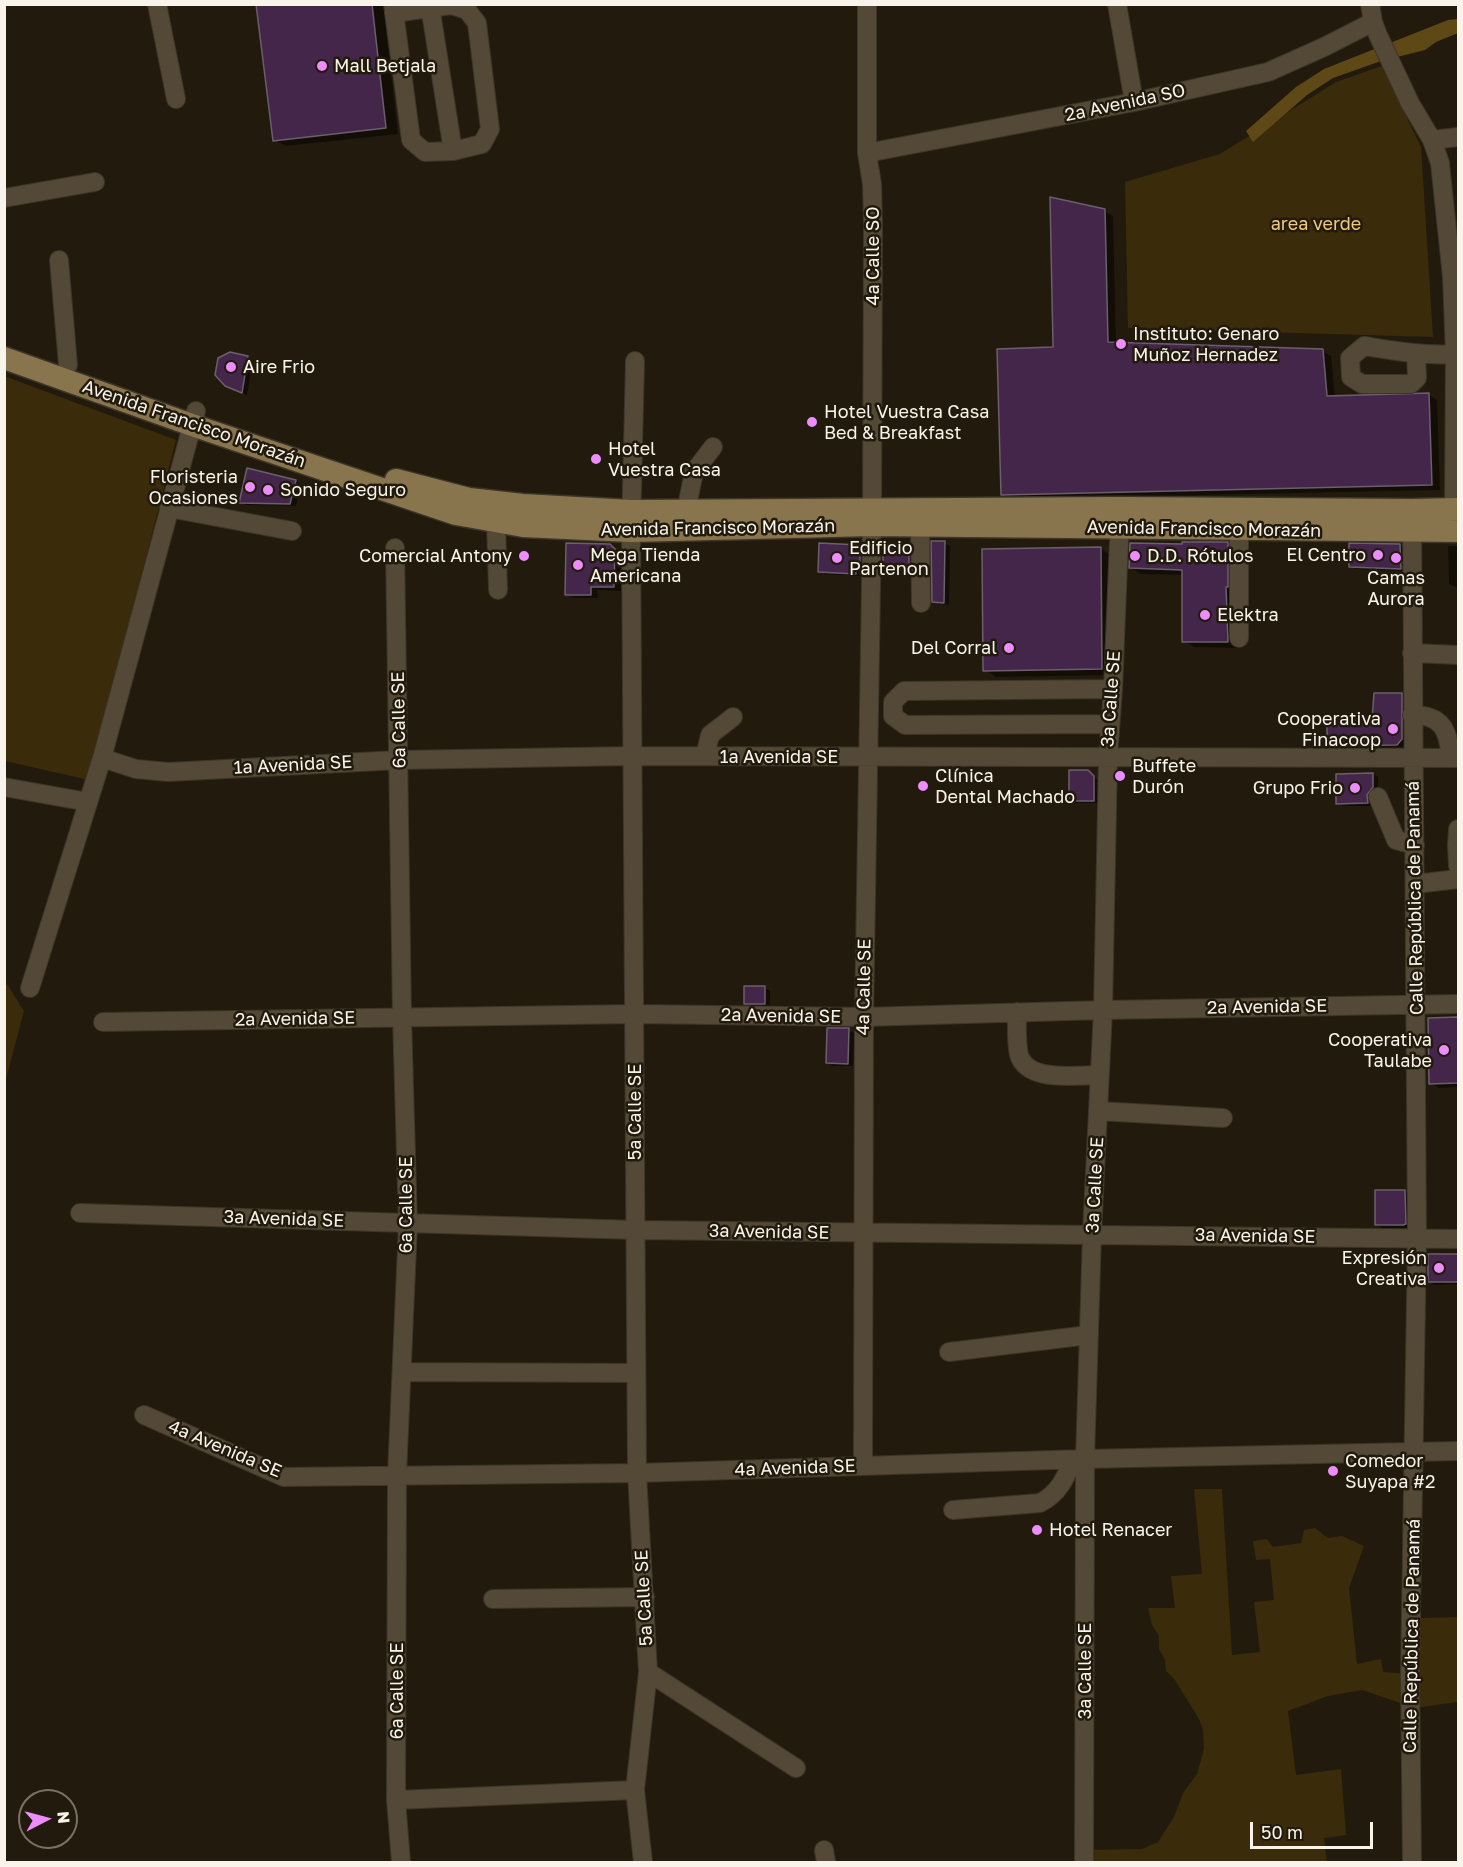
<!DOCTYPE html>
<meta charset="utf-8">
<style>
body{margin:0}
#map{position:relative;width:1463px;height:1867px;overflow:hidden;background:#221b0d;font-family:"Golos Text",sans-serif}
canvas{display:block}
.frame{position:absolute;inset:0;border:6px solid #f9f4eb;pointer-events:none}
.north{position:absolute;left:18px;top:1789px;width:60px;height:60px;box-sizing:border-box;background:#221b0d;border:2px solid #787266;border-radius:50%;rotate:84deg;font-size:16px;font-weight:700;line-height:24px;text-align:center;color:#f9f4eb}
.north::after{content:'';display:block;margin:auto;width:21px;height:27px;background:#eb8dfc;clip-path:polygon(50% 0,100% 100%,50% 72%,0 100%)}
.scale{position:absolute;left:1250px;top:1822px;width:123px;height:27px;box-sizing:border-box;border:3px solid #f9f4eb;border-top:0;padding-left:8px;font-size:18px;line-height:21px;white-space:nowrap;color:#f9f4eb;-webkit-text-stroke:4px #221b0d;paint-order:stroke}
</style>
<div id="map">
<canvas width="1463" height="1867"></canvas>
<div class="frame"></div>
<div class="north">N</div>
<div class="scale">50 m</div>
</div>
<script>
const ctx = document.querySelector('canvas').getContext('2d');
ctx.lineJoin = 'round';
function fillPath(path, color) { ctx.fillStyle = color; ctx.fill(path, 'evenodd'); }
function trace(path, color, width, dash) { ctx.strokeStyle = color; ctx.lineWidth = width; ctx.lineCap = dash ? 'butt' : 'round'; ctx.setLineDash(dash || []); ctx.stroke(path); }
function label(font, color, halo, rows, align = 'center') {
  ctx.font = font + ' "Golos Text",sans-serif'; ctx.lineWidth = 5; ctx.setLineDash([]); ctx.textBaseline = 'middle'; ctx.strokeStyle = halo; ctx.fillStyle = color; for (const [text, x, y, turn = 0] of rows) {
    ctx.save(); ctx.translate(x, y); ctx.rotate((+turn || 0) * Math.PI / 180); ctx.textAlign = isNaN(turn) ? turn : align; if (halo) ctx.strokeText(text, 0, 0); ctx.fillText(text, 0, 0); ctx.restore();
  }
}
const green = new Path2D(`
 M 1382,66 L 1421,147 L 1433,337 L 1128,328 L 1125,182 L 1220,154 L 1336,82 Z
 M 4,376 L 176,440 L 89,780 L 5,761 Z
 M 5,981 L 24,1011 L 5,1083 L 4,981 Z
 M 1194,1489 L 1222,1489 L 1232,1655 L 1260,1652 L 1254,1602 L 1274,1600 L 1270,1559 L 1256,1560 L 1253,1541 L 1267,1539 L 1273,1547 L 1301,1543 L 1304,1530 L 1315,1528 L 1328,1538 L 1342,1536 L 1364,1546 L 1349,1588 L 1357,1664 L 1381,1659 L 1383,1672 L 1408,1674 L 1412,1620 L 1422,1618 L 1458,1617 L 1458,1709 L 1457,1702 L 1415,1708 L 1362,1690 L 1328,1696 L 1288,1711 L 1296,1775 L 1341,1769 L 1346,1835 L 1324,1838 L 1327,1862 L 1087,1862 L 1087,1850 L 1142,1849 L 1158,1842 L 1174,1817 L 1183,1793 L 1197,1774 L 1204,1749 L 1203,1730 L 1199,1719 L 1175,1680 L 1166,1671 L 1165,1660 L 1159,1649 L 1159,1636 L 1152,1625 L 1148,1608 L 1175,1608 L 1171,1576 L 1202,1574 Z`);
const water = new Path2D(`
 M 1458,19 L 1458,33 L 1436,42 L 1425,50 L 1381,61 L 1333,78 L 1307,95 L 1253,142 L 1246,131 L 1296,87 L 1324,69 L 1448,20 Z`);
const shadow = new Path2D(`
 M 257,4 L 383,4 L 398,134 L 286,146 L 275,140 Z
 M 1104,211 L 1113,216 L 1116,343 L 1322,351 L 1331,356 L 1335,397 L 1429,395 L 1437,400 L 1440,490 L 1011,499 L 1002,494 Z
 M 247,357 L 253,360 L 247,395 L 232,389 Z
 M 295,481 L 301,484 L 296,506 L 246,505 L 241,502 Z
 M 944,543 L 950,546 L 949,605 L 939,604 L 934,601 Z
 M 1227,544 L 1238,550 L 1236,592 L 1238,648 L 1194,647 L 1184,641 L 1184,575 L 1141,574 L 1131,568 Z
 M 609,545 L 622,554 L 621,591 L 597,590 L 598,598 L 574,598 L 567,594 Z
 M 820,545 L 860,546 L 865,549 L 865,570 L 861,570 L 861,576 L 825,574 L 819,571 Z
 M 1350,545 L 1401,546 L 1406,549 L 1406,571 L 1356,569 L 1350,566 Z
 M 909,546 L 914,549 L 914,571 L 889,571 L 884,568 Z
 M 1448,546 L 1458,546 L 1458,588 L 1449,584 Z
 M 1100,549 L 1112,555 L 1113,675 L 996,677 L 985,670 Z
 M 1402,694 L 1407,697 L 1407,742 L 1402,747 L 1334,748 L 1328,745 L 1373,721 Z
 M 1088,772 L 1099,781 L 1099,803 L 1076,803 L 1070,800 Z
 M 1373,774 L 1378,777 L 1378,790 L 1373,806 L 1343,806 L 1338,803 Z
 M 746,988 L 765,988 L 770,991 L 770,1007 L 751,1006 L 746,1003 Z
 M 1458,1019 L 1458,1087 L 1439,1088 L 1430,1083 L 1430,1020 Z
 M 848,1030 L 854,1033 L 853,1066 L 833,1066 L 828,1062 Z
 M 1405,1191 L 1410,1194 L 1409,1228 L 1382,1228 L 1377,1225 Z
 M 1429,1255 L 1458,1255 L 1458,1284 L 1434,1285 L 1429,1281 Z`);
const building = new Path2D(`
 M 256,4 L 372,4 L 386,128 L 273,141 Z
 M 1050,197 L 1105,209 L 1108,342 L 1323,349 L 1327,396 L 1429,393 L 1432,485 L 1001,495 L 997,349 L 1053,347 Z
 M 230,352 L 248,356 L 242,393 L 225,386 L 215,375 L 218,358 Z
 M 247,468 L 296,480 L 290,504 L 239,503 Z
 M 931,541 L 945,541 L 944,603 L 932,602 Z
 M 1182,542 L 1228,542 L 1228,587 L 1226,587 L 1228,642 L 1182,642 L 1182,570 L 1129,568 L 1130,543 L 1182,544 Z
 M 566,543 L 610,544 L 615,549 L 614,587 L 591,587 L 591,595 L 565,595 Z
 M 819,543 L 860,545 L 860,568 L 856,568 L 856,574 L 818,572 Z
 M 1349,543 L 1400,544 L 1401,569 L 1349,567 Z
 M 883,544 L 909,544 L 909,569 L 883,569 Z
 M 1101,547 L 1102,669 L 983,671 L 982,549 Z
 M 1374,693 L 1402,693 L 1402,739 L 1397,745 L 1327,746 L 1327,720 L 1372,720 Z
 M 1069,770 L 1088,770 L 1094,776 L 1094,801 L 1069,801 Z
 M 1373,773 L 1373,787 L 1367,795 L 1368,803 L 1336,804 L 1336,774 Z
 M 744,986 L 765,986 L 765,1004 L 744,1004 Z
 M 1458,1017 L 1458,1083 L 1429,1084 L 1428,1018 Z
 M 827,1028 L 849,1028 L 848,1064 L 826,1063 Z
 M 1375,1190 L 1405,1190 L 1406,1224 L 1403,1225 L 1375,1225 Z
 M 1428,1254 L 1458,1254 L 1458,1282 L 1428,1282 Z`);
const minor = new Path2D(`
 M 157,4 L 176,99
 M 393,4 L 411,140 L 425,152 L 453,151 L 482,144 L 490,129 L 477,23 L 467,10 L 451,5 L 394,13
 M 1117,4 L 1134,102
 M 1370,4 L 1373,22 L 1378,35 L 1410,103 L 1432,140 L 1440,163 L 1452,277 L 1455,354 L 1454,509 L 1452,520
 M 430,6 L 453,151
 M 1432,140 L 1458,137
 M 867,153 L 1134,102 L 1268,72 L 1324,47 L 1373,22
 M 4,198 L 95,182
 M 59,260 L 68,365
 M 1416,354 L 1417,378 L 1411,384 L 1362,384 L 1351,377 L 1350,358 L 1364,346 C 1396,351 1423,356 1455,354
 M 635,361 L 631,531 L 637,1473 L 648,1672 L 635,1790 L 643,1862
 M 169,508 L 292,531
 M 686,511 L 694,472 L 713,447
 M 496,522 L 498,590
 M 920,526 L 921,603
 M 395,548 L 402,1017 L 408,1224 L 397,1475 L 396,1800 L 401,1862
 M 1239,638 L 1239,529
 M 1412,653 L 1458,655
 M 1412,715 C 1443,715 1448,730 1451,758
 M 1109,724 L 905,725 L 893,716 L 893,702 L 904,691 L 1113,689
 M 705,756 L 710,735 L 733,717
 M 102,758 L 136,769 L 168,772 L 399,760 L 632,756 L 1458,758
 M 4,787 L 88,802
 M 1378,797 L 1396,840 L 1415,845
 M 1458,829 L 1457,845 L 1458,866
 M 1415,884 L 1458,879
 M 30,988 L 102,758 L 196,411
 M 1017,1012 C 1017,1026 1016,1042 1019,1055 C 1028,1083 1077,1075 1099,1075
 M 103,1022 L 634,1014 L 864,1017 L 1103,1010 L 1458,1004
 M 1098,1111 L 1223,1118
 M 80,1213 L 636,1230 L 1458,1239
 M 949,1352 L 1089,1335
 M 402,1372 L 636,1373
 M 144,1415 L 284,1477 L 637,1473 L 1085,1459 L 1458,1451
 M 863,1466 L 864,1017 L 872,525 L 873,224 L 872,184 L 867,153 L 867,4
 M 953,1510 L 1040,1503 C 1059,1493 1065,1479 1073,1460
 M 493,1599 L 645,1597
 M 648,1672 L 796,1768
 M 396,1800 L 635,1790
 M 824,1850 L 826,1862
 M 1084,1862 L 1085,1459 L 1092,1234 L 1103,1010 L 1108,757 L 1113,689 L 1120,515
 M 1412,1862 L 1410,1676 L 1417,1238 L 1412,518`);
const major = new Path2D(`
 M 4,358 L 192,425 L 456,514 L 523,526 L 631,531 L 872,525 L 1458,531
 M 396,480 L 469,499 L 523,505 L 631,511 L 1120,508 L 1412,510 L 1458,509`);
const markers = [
 [322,66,6,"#eb8dfc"],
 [1121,344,6,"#eb8dfc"],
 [231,367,6,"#eb8dfc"],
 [812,422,6,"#eb8dfc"],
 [596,459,6,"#eb8dfc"],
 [250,487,6,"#eb8dfc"],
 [268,490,6,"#eb8dfc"],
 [1378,555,6,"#eb8dfc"],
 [524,556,6,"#eb8dfc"],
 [1135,556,6,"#eb8dfc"],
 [837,558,6,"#eb8dfc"],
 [1396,558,6,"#eb8dfc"],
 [578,565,6,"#eb8dfc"],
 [1205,615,6,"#eb8dfc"],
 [1009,648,6,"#eb8dfc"],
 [1393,729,6,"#eb8dfc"],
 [1120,776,6,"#eb8dfc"],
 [923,786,6,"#eb8dfc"],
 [1355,788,6,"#eb8dfc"],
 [1444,1050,6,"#eb8dfc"],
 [1439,1268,6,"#eb8dfc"],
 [1333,1471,6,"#eb8dfc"],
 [1037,1530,6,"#eb8dfc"]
];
const poiNames = [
 ["Mall Betjala",334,66],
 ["Instituto: Genaro",1133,334],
 ["Muñoz Hernadez",1133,355],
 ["Aire Frio",243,367],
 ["Hotel Vuestra Casa",824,412],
 ["Bed & Breakfast",824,433],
 ["Hotel",608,449],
 ["Vuestra Casa",608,470],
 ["Floristeria",238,477,"right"],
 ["Ocasiones",238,498,"right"],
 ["Sonido Seguro",280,490],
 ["Edificio",849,548],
 ["Partenon",849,569],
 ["Mega Tienda",590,555],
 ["Americana",590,576],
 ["El Centro",1366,555,"right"],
 ["Comercial Antony",512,556,"right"],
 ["D.D. Rótulos",1147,556],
 ["Camas",1396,578,"center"],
 ["Aurora",1396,599,"center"],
 ["Elektra",1217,615],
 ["Del Corral",997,648,"right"],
 ["Cooperativa",1381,719,"right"],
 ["Finacoop",1381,740,"right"],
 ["Buffete",1132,766],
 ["Durón",1132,787],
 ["Clínica",935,776],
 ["Dental Machado",935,797],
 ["Grupo Frio",1343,788,"right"],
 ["Cooperativa",1432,1040,"right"],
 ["Taulabe",1432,1061,"right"],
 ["Expresión",1427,1258,"right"],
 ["Creativa",1427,1279,"right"],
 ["Comedor",1345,1461],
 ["Suyapa #2",1345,1482],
 ["Hotel Renacer",1049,1530]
];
const streetNames = [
 ["2a Avenida SO",1125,103,-12],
 ["4a Calle SO",873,256,-90],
 ["Avenida Francisco Morazán",194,424,19],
 ["Avenida Francisco Morazán",718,528,-1],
 ["Avenida Francisco Morazán",1204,529,1],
 ["3a Calle SE",1111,699,-86],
 ["6a Calle SE",399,720,-91],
 ["1a Avenida SE",779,757],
 ["1a Avenida SE",293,765,-3],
 ["Calle República de Panamá",1415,898,-91],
 ["4a Calle SE",864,987,-89],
 ["2a Avenida SE",1267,1007,-1],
 ["2a Avenida SE",781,1016,1],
 ["2a Avenida SE",295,1019,-1],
 ["5a Calle SE",635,1112,-90],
 ["3a Calle SE",1095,1185,-87],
 ["6a Calle SE",406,1205,-90],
 ["3a Avenida SE",284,1219,2],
 ["3a Avenida SE",769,1232,1],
 ["3a Avenida SE",1255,1236,1],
 ["4a Avenida SE",225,1449,23],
 ["4a Avenida SE",795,1468,-2],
 ["5a Calle SE",644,1598,-93],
 ["Calle República de Panamá",1412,1636,-89],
 ["3a Calle SE",1085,1671,-90],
 ["6a Calle SE",397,1691,-90]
];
const parkNames = [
 ["area verde",1316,224]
];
fillPath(green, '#3a2b0a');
fillPath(water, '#5e4815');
fillPath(shadow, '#0007');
fillPath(building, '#44264a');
trace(building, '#6b5f6d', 1.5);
trace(minor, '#3c3528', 20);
trace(major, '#3c3528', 25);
trace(minor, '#534936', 18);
trace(major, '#89754d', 22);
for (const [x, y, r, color] of markers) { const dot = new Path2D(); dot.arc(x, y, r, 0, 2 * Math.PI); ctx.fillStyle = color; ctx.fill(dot); trace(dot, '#221b0d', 2); }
label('18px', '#f9f4eb', '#221b0d', poiNames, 'left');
label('18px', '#f9f4eb', '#221b0d', streetNames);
label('18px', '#efca7e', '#221b0d', parkNames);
</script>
